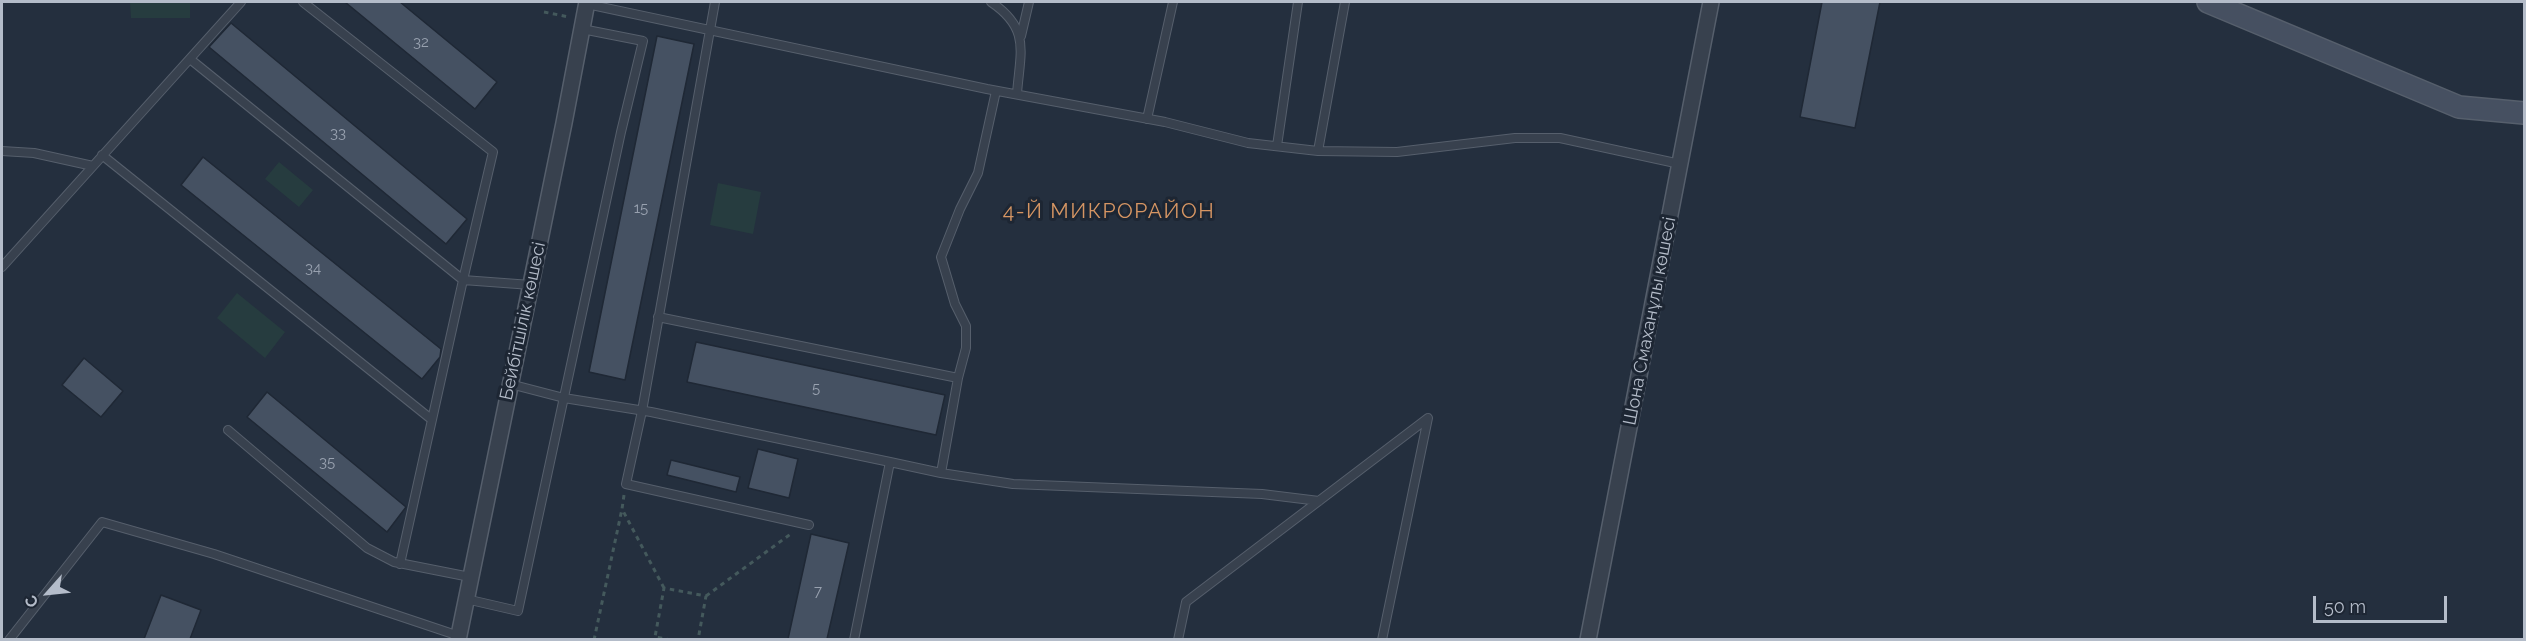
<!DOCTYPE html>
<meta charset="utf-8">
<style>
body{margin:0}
#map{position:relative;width:2526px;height:641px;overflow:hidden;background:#242f3e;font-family:Raleway,sans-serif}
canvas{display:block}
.frame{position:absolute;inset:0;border:3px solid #b4bcc9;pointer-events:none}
.north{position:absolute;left:18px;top:563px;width:60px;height:60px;-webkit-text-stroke:4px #1d2633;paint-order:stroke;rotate:243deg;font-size:16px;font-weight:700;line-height:24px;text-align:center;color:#b4bcc9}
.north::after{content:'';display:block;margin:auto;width:21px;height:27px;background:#b4bcc9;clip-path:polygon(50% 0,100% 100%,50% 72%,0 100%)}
.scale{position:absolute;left:2313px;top:596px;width:134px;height:27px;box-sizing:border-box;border:3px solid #b4bcc9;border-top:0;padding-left:8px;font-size:18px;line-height:21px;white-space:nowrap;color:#b4bcc9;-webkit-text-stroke:4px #1d2633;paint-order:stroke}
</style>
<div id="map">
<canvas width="2526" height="641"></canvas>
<div class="frame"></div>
<div class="north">С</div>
<div class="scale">50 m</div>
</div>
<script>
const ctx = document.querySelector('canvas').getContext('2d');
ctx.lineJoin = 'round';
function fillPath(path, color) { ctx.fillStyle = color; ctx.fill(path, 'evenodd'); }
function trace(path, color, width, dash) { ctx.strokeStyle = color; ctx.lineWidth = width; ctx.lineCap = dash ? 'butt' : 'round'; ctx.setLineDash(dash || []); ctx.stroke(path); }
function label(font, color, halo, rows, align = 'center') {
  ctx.font = font + ' Raleway,sans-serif'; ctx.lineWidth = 6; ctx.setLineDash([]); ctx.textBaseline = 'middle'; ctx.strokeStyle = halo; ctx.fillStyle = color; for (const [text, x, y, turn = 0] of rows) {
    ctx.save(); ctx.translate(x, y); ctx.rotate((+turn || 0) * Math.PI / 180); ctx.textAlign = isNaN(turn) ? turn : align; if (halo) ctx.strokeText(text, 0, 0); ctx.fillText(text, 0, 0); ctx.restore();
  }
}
const green = new Path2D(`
 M 130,2 L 190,2 L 190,18 L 131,18 Z
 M 279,162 L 313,190 L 299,207 L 265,179 Z
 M 718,183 L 761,192 L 753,234 L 710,225 Z
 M 237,293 L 285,332 L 265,358 L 217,318 Z`);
const building = new Path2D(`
 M 345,2 L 400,2 L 497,82 L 475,109 Z
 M 1822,2 L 1880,2 L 1855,128 L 1800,117 Z
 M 231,23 L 467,219 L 446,244 L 209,47 Z
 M 657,36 L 694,44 L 625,380 L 589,372 Z
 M 203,157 L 441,349 L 440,357 L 422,379 L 181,185 Z
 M 696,342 L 945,395 L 936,435 L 687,382 Z
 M 84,358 L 123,391 L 101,417 L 62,385 Z
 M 267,392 L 406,507 L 387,532 L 247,417 Z
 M 758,449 L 798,459 L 789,498 L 748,488 Z
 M 671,460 L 740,477 L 736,492 L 667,475 Z
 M 811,534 L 849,543 L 827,639 L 788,639 Z
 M 161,595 L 201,610 L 190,639 L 144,639 Z`);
const path = new Path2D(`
 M 544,12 L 569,17
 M 624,495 L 622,509 L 664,588
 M 706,596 L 792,533
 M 594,640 L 622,509
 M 671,640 L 655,637 L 664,588 L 706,596 L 698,640`);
const lane = new Path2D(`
 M 715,2 L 642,411 L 626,484 L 809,525
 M 991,2 C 1031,29 1020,52 1017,94
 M 587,4 L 987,89 L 1165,122 L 1248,143 L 1318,151 L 1397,152 L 1515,138 L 1560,138 L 1680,164
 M 1021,36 L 1029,2
 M 190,59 L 463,280 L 493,152 L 303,2
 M 1147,119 L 1173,2
 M 1277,146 L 1298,2
 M 2,151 L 34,153 L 93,166
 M 1318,151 L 1345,2
 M 102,155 L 431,419
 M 2,267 L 241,2
 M 658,317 L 958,378 L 941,473 L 890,462
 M 958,378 L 966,348 L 966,326 L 955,304 L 941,257 L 960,209 L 978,173 L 996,91
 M 510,384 L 564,398 L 651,412 L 890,462 L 854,640
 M 228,430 L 367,548 L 394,562 L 470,577
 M 941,473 L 1013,484 L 1262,494 L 1319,501
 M 400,564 L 463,280 L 531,285
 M 466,599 L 518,611 L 621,132 L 643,41 L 582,29
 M 9,640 L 102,522 L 214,554 L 459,636
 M 1178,640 L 1186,602 L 1428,418 L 1382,640`);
const street = new Path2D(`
 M 458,640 L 564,123 L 587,2
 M 1588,640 L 1711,2`);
const secondary = new Path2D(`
 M 2208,2 L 2459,107 L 2524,113`);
const numberNames = [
 ["32",421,42],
 ["33",338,133],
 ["15",641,208],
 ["34",313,268],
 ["5",816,388],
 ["35",327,462],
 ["7",818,591]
];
const streetNames = [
 ["Бейбітшілік көшесі",523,321,-78],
 ["Шона Смаханұлы көшесі",1650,321,-79]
];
const quarterNames = [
 ["4-Й МИКРОРАЙОН",1109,212]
];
fillPath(green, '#263c3f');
fillPath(building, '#455162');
trace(building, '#1f2835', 1.5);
trace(lane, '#565f6c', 10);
trace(street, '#565f6c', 18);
trace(secondary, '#565f6c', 24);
trace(path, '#44595c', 3, [4.5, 4.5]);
trace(lane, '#38414e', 8);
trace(street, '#38414e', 15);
trace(secondary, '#465061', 21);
label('15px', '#98a1af', null, numberNames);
label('18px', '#b4bcc9', '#1d2633', streetNames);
ctx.letterSpacing = '1.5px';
label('21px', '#d59563', '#1d2633', quarterNames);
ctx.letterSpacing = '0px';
</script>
